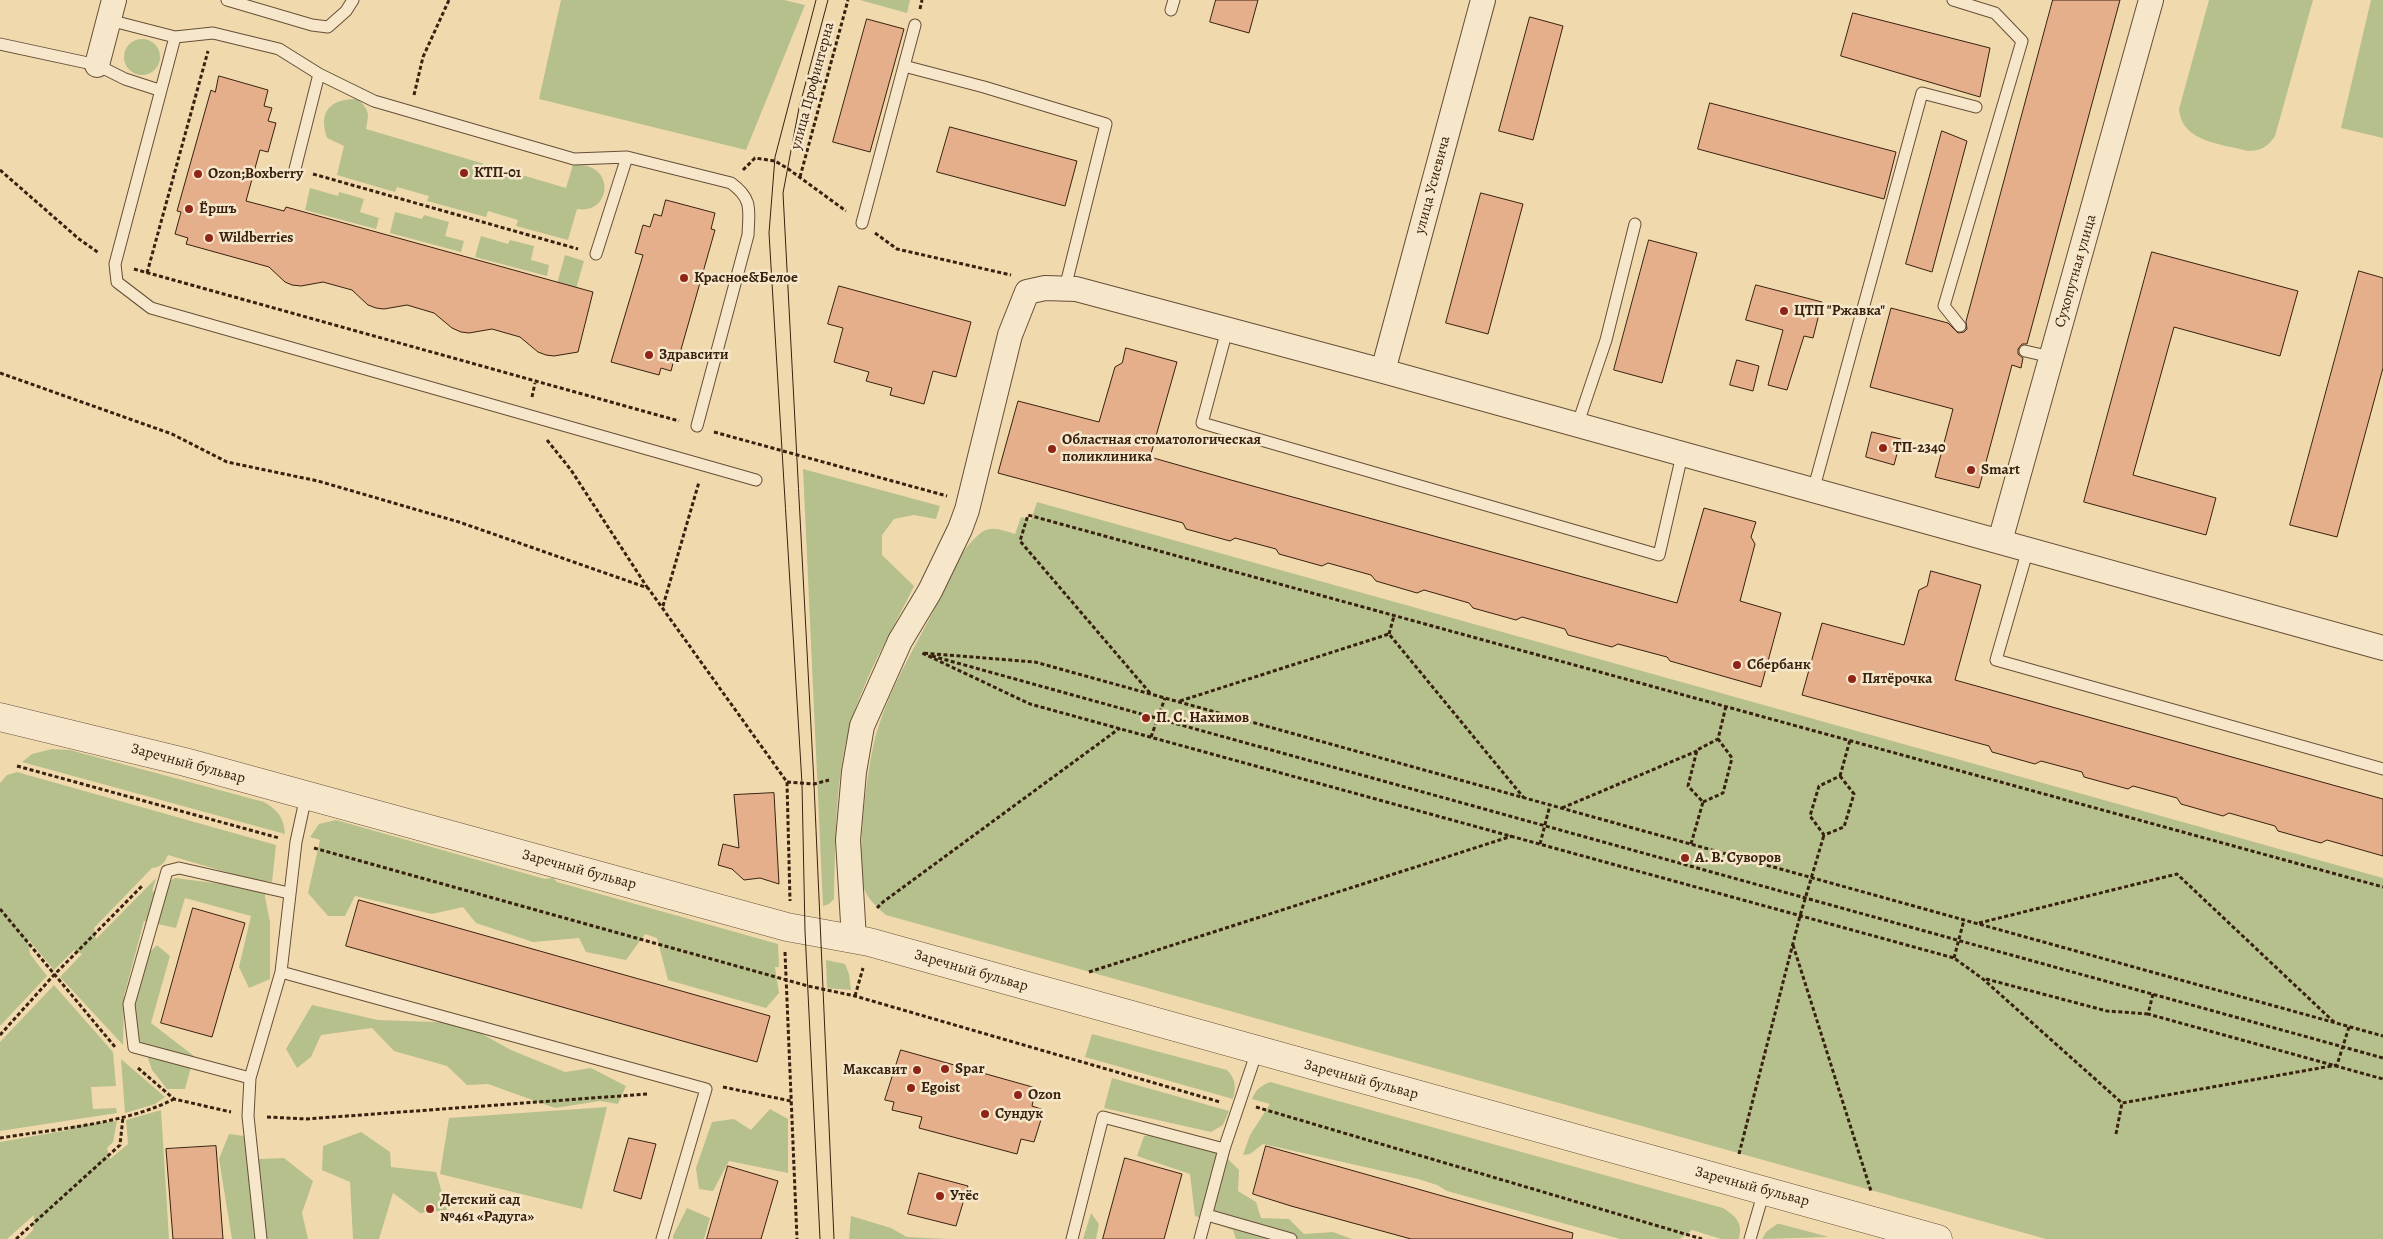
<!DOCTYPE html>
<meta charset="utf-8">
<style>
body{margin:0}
canvas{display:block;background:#f1d9ae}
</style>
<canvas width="2383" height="1239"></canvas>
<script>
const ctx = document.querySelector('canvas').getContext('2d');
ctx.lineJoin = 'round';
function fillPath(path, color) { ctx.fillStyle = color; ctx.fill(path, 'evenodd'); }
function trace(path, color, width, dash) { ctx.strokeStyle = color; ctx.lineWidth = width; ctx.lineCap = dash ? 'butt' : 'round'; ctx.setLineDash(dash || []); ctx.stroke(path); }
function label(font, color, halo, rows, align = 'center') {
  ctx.font = font + ' Alegreya,serif'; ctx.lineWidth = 5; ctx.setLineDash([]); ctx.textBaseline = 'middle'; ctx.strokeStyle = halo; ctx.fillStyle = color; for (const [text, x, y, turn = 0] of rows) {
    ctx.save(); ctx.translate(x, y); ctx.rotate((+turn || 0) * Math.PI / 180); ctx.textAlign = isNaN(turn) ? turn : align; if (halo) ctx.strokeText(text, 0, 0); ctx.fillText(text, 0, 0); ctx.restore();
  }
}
const green = new Path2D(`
 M 561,0 L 784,0 L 805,5 L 746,150 L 539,99 Z
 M 860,0 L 910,0 L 907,13 Z
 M 2209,0 L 2313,0 L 2275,136 C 2268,147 2260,151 2248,151 C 2222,144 2181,142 2179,109 Z
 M 2371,0 L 2383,0 L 2383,138 L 2341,128 Z
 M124 57a18 18 0 1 1 36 0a18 18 0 1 1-36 0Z
 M 357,99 C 370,109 369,115 366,129 L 566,188 L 573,165 C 616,161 613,215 577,209 L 568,240 L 516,226 L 518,220 L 488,211 L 486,217 L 427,201 L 429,196 L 397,187 L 395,192 L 337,175 L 344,146 L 327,138 C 318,111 330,99 357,99 Z
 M 310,188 L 338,196 L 339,192 L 364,199 L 360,212 L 379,218 L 376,229 L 305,210 Z
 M 395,212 L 422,219 L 424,215 L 449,222 L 445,236 L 464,241 L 461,252 L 390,233 Z
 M 481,236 L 508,244 L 510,240 L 534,246 L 531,260 L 549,265 L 547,276 L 475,257 Z
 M 565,255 L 584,261 L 576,289 L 557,284 Z
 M 803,469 L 940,506 L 936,519 L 914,515 L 894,519 L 882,535 L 882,555 L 914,586 C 896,623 874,660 859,699 C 834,763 836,831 834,899 L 829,904 L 823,906 Z
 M 1037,502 L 2383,878 L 2383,1239 L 2046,1239 L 886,915 C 879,909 870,901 866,893 C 854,868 868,756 878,728 C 891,687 913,650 933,612 C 946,585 957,551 982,532 C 992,525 1005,531 1015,534 L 1021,517 L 1031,520 Z
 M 52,749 L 70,750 L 264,802 C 278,810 284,818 285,834 L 22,762 L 32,754 Z
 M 17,772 L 276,845 L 272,882 L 266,881 L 265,897 L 270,922 L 270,979 L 249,988 L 239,967 L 251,916 L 185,898 L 176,928 L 144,921 L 124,996 L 123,1045 L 60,977 L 82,954 L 74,950 L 54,970 L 28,939 L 30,954 L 47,976 L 0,1026 L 0,783 L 7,775 ZM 168,855 L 229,873 L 230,885 L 175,878 L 152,892 L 156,878 L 96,939 L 94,928 L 152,868 C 161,867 164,864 168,855 Z
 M 336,820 L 545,879 L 553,878 L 557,882 L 778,944 L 779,967 L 775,967 L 779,993 L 766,1008 L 668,980 L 657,938 L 645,934 L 626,960 L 586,952 L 579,938 L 533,942 L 476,923 L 463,907 L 432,914 L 355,896 L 345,916 L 328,916 L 308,893 L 320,840 L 310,837 L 319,824 Z
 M 157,945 L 170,956 L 151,1023 L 194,1056 L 185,1089 L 167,1089 L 152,1070 L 144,1047 L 133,1030 L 138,964 Z
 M 826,960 L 845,964 L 849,974 L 851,990 L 827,988 Z
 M 54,985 L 113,1052 L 116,1086 L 91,1087 L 93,1109 L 116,1108 L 117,1113 L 0,1131 L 0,1042 Z
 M 312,1005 L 378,1020 L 462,1023 L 511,1050 L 565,1072 L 591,1068 L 626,1086 L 618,1104 L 600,1101 L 555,1108 L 488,1084 L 467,1085 L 447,1066 L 394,1051 L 372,1028 L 321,1035 L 311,1057 L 297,1068 L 286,1049 Z
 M 1092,1034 L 1227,1070 C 1236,1079 1236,1087 1233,1099 L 1085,1057 Z
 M 121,1059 L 165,1097 L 155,1104 L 125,1113 Z
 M 1112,1078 L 1229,1111 L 1223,1125 L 1211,1132 L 1104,1108 Z
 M 1270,1082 L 1723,1208 C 1736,1216 1743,1223 1739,1239 L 1721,1239 L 1692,1230 L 1680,1239 L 1620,1239 L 1447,1191 L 1437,1185 L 1418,1179 L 1263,1144 L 1250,1154 L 1243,1155 L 1250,1135 L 1270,1104 L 1252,1099 C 1256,1089 1261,1086 1270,1082 Z
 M 607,1107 L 582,1209 L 440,1174 L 449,1118 Z
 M 770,1109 L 788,1119 L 788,1173 L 729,1161 L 713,1191 L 699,1189 L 696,1168 L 712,1122 L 734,1119 L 751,1130 Z
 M 161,1110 L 169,1239 L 24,1239 L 33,1230 L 34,1215 L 7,1239 L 0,1239 L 0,1142 L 68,1130 L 72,1126 L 117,1121 L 113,1142 L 107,1148 L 110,1159 L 128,1144 L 126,1120 Z
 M 361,1132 L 390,1152 L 391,1167 L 436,1172 L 447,1210 L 420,1213 L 393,1193 L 379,1239 L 353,1239 L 350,1182 L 322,1170 L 323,1146 Z
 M 229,1134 L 252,1137 L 258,1159 L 284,1158 L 313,1181 L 302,1213 L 308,1239 L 232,1239 L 219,1159 Z
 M 1166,1134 L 1226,1157 L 1239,1170 L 1238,1191 L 1256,1202 L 1261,1218 L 1289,1219 L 1304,1234 L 1333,1232 L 1352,1239 L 1236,1239 L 1233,1230 L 1195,1216 L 1190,1174 L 1137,1156 L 1144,1136 Z
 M 687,1208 L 710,1218 L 704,1239 L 673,1239 L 673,1236 Z
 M 1091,1213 L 1099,1224 L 1096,1239 L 1083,1239 Z
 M 851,1216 L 891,1228 L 907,1237 L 949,1239 L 849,1239 Z
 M 1777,1224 L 1780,1224 L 1829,1237 L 1762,1239 L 1766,1232 Z`);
const building = new Path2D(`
 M 1216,0 L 1258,0 L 1249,33 L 1210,22 Z
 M 2053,0 L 2120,0 L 2027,344 L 2022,344 L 2018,349 L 2018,354 L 2023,358 L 2021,368 L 2012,365 L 1979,488 L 1935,477 L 1953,409 L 1870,387 L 1891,308 L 1948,323 L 1958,333 L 1964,332 L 1967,329 L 1966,322 Z
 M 1853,13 L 1990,48 L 1980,97 L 1841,56 Z
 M 1530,17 L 1563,26 L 1533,140 L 1499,131 Z
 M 867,19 L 904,29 L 870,152 L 833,142 Z
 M 219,76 L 268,90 L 264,106 L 272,108 L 268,121 L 276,123 L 268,152 L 260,150 L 246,201 L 284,211 L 286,207 L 593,292 L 578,352 L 554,356 L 546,355 L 538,352 L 520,337 L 492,329 L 469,333 L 461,332 L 452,328 L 434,313 L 407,305 L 384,309 L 376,308 L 368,305 L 352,290 L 323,282 L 301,286 L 292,285 L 285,282 L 269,267 L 186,244 L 188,238 L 175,234 L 181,212 L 177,211 L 211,90 L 215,92 Z
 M 1710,103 L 1896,152 L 1884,199 L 1698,149 Z
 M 950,127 L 1077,161 L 1065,206 L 937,172 Z
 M 1942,131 L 1967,141 L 1932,272 L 1906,264 Z
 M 1481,193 L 1523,204 L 1488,334 L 1446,323 Z
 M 666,200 L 715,213 L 711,229 L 715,230 L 680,353 L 676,352 L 671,371 L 661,368 L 659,375 L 611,362 L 643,255 L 635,253 L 643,225 L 650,227 L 654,214 L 661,216 Z
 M 1649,240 L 1697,253 L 1662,383 L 1614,370 Z
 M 2152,252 L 2298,291 L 2280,356 L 2174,327 L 2133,475 L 2216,498 L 2206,535 L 2084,502 Z
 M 2359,271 L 2383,278 L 2383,368 L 2337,537 L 2290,525 Z
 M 1756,285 L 1822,302 L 1813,338 L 1804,336 L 1787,390 L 1768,385 L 1783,330 L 1746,320 Z
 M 839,286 L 971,322 L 956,377 L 933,371 L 924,404 L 890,395 L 892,388 L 866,381 L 869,372 L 834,362 L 843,328 L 828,324 Z
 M 1126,348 L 1177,362 L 1150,457 L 1231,480 L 1677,603 L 1704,508 L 1756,522 L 1751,537 L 1755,544 L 1740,601 L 1781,613 L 1761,687 L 1670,661 L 1667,657 L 1618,644 L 1612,647 L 1568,635 L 1565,629 L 1522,617 L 1516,620 L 1473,608 L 1469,603 L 1424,590 L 1417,593 L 1376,581 L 1371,575 L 1328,563 L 1322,566 L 1279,554 L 1276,549 L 1235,538 L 1230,541 L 1186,529 L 1183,523 L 998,473 L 1018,401 L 1099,422 L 1115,367 L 1122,363 Z
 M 1737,360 L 1759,366 L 1753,391 L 1730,385 Z
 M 1872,432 L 1901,439 L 1894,465 L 1866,457 Z
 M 1931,571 L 1981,585 L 1955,680 L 2383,799 L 2383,856 L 2327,840 L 2321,843 L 2278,831 L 2275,826 L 2229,813 L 2223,816 L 2181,804 L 2177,798 L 2133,786 L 2128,789 L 2084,777 L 2082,772 L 2041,761 L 2035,764 L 1992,752 L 1989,746 L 1802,695 L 1822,623 L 1904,645 L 1919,590 L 1927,586 Z
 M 774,793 L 779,884 L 760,878 L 744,880 L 732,869 L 718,865 L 723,844 L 739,848 L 734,795 Z
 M 359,900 L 770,1016 L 757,1062 L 346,946 Z
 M 193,908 L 245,923 L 212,1037 L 161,1023 Z
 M 901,1050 L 1036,1088 L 1032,1106 L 1044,1110 L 1034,1142 L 1021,1139 L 1017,1154 L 919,1128 L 922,1117 L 892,1110 L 894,1102 L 885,1100 Z
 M 629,1138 L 656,1144 L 641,1199 L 614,1191 Z
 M 216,1146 L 223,1239 L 173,1239 L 166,1149 Z
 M 1266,1146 L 1573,1233 L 1572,1239 L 1411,1239 L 1291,1206 L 1253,1194 Z
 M 1125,1158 L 1182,1174 L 1164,1239 L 1103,1239 Z
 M 728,1166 L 778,1181 L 761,1239 L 707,1239 Z
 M 919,1173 L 968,1186 L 956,1226 L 908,1214 Z`);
const path = new Path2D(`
 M 920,9 L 922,0
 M 414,95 L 423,57 L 449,0
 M 0,170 L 79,239 L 99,253
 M 743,170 L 755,158 L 775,161 L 787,168 L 846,211
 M 313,174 L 578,249
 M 800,177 L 848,0
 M 875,233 L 897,249 L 1011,275
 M 134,269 L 679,421
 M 147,273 L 208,51
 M 0,373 L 172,434 L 227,462 L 318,481 L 459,522 L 648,588 L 787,782 L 790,901
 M 532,397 L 535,383
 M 714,432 L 947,496
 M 547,440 L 571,470 L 647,587
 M 663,606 L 699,482
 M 1389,634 L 1394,616
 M 932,656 L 2383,1058
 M 1150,693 L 1020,541 L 1028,515 L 2383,887
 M 1180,701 L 1389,634 L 1524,798
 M 1151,737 L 1165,698
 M 17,766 L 279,838
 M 1840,776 L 1854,794 L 1844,827 L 1824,835 L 1810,816 L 1819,786 Z
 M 1840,776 L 1850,740
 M 787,782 L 814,784 L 829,780
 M 1703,802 L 1723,793 L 1732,758 L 1718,739
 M 1562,808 L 1697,751
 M 1540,844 L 1550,805
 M 1691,844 L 1703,802 L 1688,786 L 1697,750 L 1718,739 L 1726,706
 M 314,848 L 808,986 L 855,996 L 1220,1102
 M 877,908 L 883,902 L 1120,728
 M 0,909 L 115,1047
 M 1979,923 L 2177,874 L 2335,1023
 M 1793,945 L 1871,1191
 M 785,952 L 797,1239
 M 1954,958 L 1964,920
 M 1089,972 L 1512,836
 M 1986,979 L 2107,1011 L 2148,1014
 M 2153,994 L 2148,1014 L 2383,1079
 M 855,996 L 863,968
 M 2349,1027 L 2337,1065 L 2122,1103 L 1983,979 L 1954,958 L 1030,704 L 922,653 L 1035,662 C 1468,782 1902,903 2336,1023 L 2383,1036
 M 0,1035 L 53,976 L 143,885
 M 138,1068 L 174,1099 L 231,1112
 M 723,1087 L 791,1101
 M 1256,1107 L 1702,1239
 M 267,1117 L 306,1119 L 647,1094
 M 2116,1134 L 2122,1103
 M 0,1138 C 55,1129 125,1124 174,1099
 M 1739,1154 L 1800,916 L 1824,835
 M 16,1239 L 120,1145 L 123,1117`);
const service = new Path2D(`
 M 227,0 L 312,25 L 328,27 L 346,11 L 353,0
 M 1953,0 L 1995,13 L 2022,41 L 1944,306 L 1960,326
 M 1171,10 L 1174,0
 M 109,20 L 175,37 L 213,33 L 279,49 L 319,74 L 374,101 L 574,159 L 627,157 L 731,183 C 753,199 749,210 748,235 L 697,426
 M 175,37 L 115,264 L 117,282 L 151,308 L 756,480
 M 0,44 L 97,65 L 125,79 L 159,90
 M 904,66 L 984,87 L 1106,124 L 1065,288
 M 295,169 L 319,74
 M 862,223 L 915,25
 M 596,254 L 627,157
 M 1227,330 L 1202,423 L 1659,555 L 1682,455
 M 2025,351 L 2051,357
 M 1577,426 L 1606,340 L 1635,224
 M 1813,491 L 1922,93 L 1976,107
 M 2028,549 L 1996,660 L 2383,769
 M 281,972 L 706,1089 L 662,1239
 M 250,1078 L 134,1047 L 129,1004 L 167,871 L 179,868 L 289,893
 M 1207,1215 L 1291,1239
 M 261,1239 L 248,1116 L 250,1078 L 281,972 L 296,842 L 306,796
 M 1072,1239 L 1103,1117 L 1224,1149
 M 1200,1239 L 1224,1149 L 1257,1051
 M 1750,1239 L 1764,1191`);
const minor = new Path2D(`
 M 97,65 L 114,0
 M 1383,371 L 1483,0
 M 2000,541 L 2151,0
 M 854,939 L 848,840 L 854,772 L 862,726 L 900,641 L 930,591 L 960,529 L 967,510 L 1010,335 L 1027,292 L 1045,288 L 1076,289 L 1383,371 L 2383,648`);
const tertiary = new Path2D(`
 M 0,717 L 185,762 L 787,927 L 869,942 L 1938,1239`);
const tram = new Path2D(`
 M 816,0 L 775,157 L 769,233 L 802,784 L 805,931 L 820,1239
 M 828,0 L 799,108 L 783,193 L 814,784 L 834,1239`);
const markers = [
 [464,173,5,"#8f2418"],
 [198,174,5,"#8f2418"],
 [189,209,5,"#8f2418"],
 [209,238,5,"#8f2418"],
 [684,278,5,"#8f2418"],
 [1784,311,5,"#8f2418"],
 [649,355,5,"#8f2418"],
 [1883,448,5,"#8f2418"],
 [1052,449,5,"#8f2418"],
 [1971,470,5,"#8f2418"],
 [1737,665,5,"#8f2418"],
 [1852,679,5,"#8f2418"],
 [1146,718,5,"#8f2418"],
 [1685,858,5,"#8f2418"],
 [945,1069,5,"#8f2418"],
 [917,1070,5,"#8f2418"],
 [911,1088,5,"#8f2418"],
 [1018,1095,5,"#8f2418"],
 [985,1114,5,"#8f2418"],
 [940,1196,5,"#8f2418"],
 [430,1209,5,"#8f2418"]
];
const streetNames = [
 ["улица Профинтерна",813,86,-75],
 ["улица Усиевича",1433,185,-75],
 ["Сухопутная улица",2076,271,-74],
 ["Заречный бульвар",188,764,15],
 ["Заречный бульвар",579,870,15],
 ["Заречный бульвар",971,971,16],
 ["Заречный бульвар",1361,1080,15],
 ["Заречный бульвар",1752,1187,15]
];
const poiNames = [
 ["КТП-01",474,173],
 ["Ozon;Boxberry",208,174],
 ["Ёршъ",199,209],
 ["Wildberries",219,238],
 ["Красное&Белое",694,278],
 ["ЦТП \"Ржавка\"",1794,311],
 ["Здравсити",659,355],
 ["Областная стоматологическая",1062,440],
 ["поликлиника",1062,457],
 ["ТП-2340",1893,448],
 ["Smart",1981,470],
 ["Сбербанк",1747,665],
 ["Пятёрочка",1862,679],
 ["П. С. Нахимов",1156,718],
 ["А. В. Суворов",1695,858],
 ["Spar",955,1069],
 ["Максавит",907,1070,"right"],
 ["Egoist",921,1088],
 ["Ozon",1028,1095],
 ["Сундук",995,1114],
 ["Утёс",950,1196],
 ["Детский сад",440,1200],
 ["№461 «Радуга»",440,1217]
];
fillPath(green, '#b6c08d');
fillPath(building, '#e6af8b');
trace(building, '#38210e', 1);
trace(service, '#664f36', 13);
trace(minor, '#664f36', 26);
trace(tertiary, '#664f36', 29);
trace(path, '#38210e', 3, [4, 2.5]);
trace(service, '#f6e6ca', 11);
trace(minor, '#f6e6ca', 24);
trace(tertiary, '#f6e6ca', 28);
trace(tram, '#38210e', 1);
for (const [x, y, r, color] of markers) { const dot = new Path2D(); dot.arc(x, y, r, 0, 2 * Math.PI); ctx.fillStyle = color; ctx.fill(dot); trace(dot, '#f6e6ca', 2); }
label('15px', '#38210e', '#f6e6ca', streetNames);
label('bold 15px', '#38210e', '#f6e6ca', poiNames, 'left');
</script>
